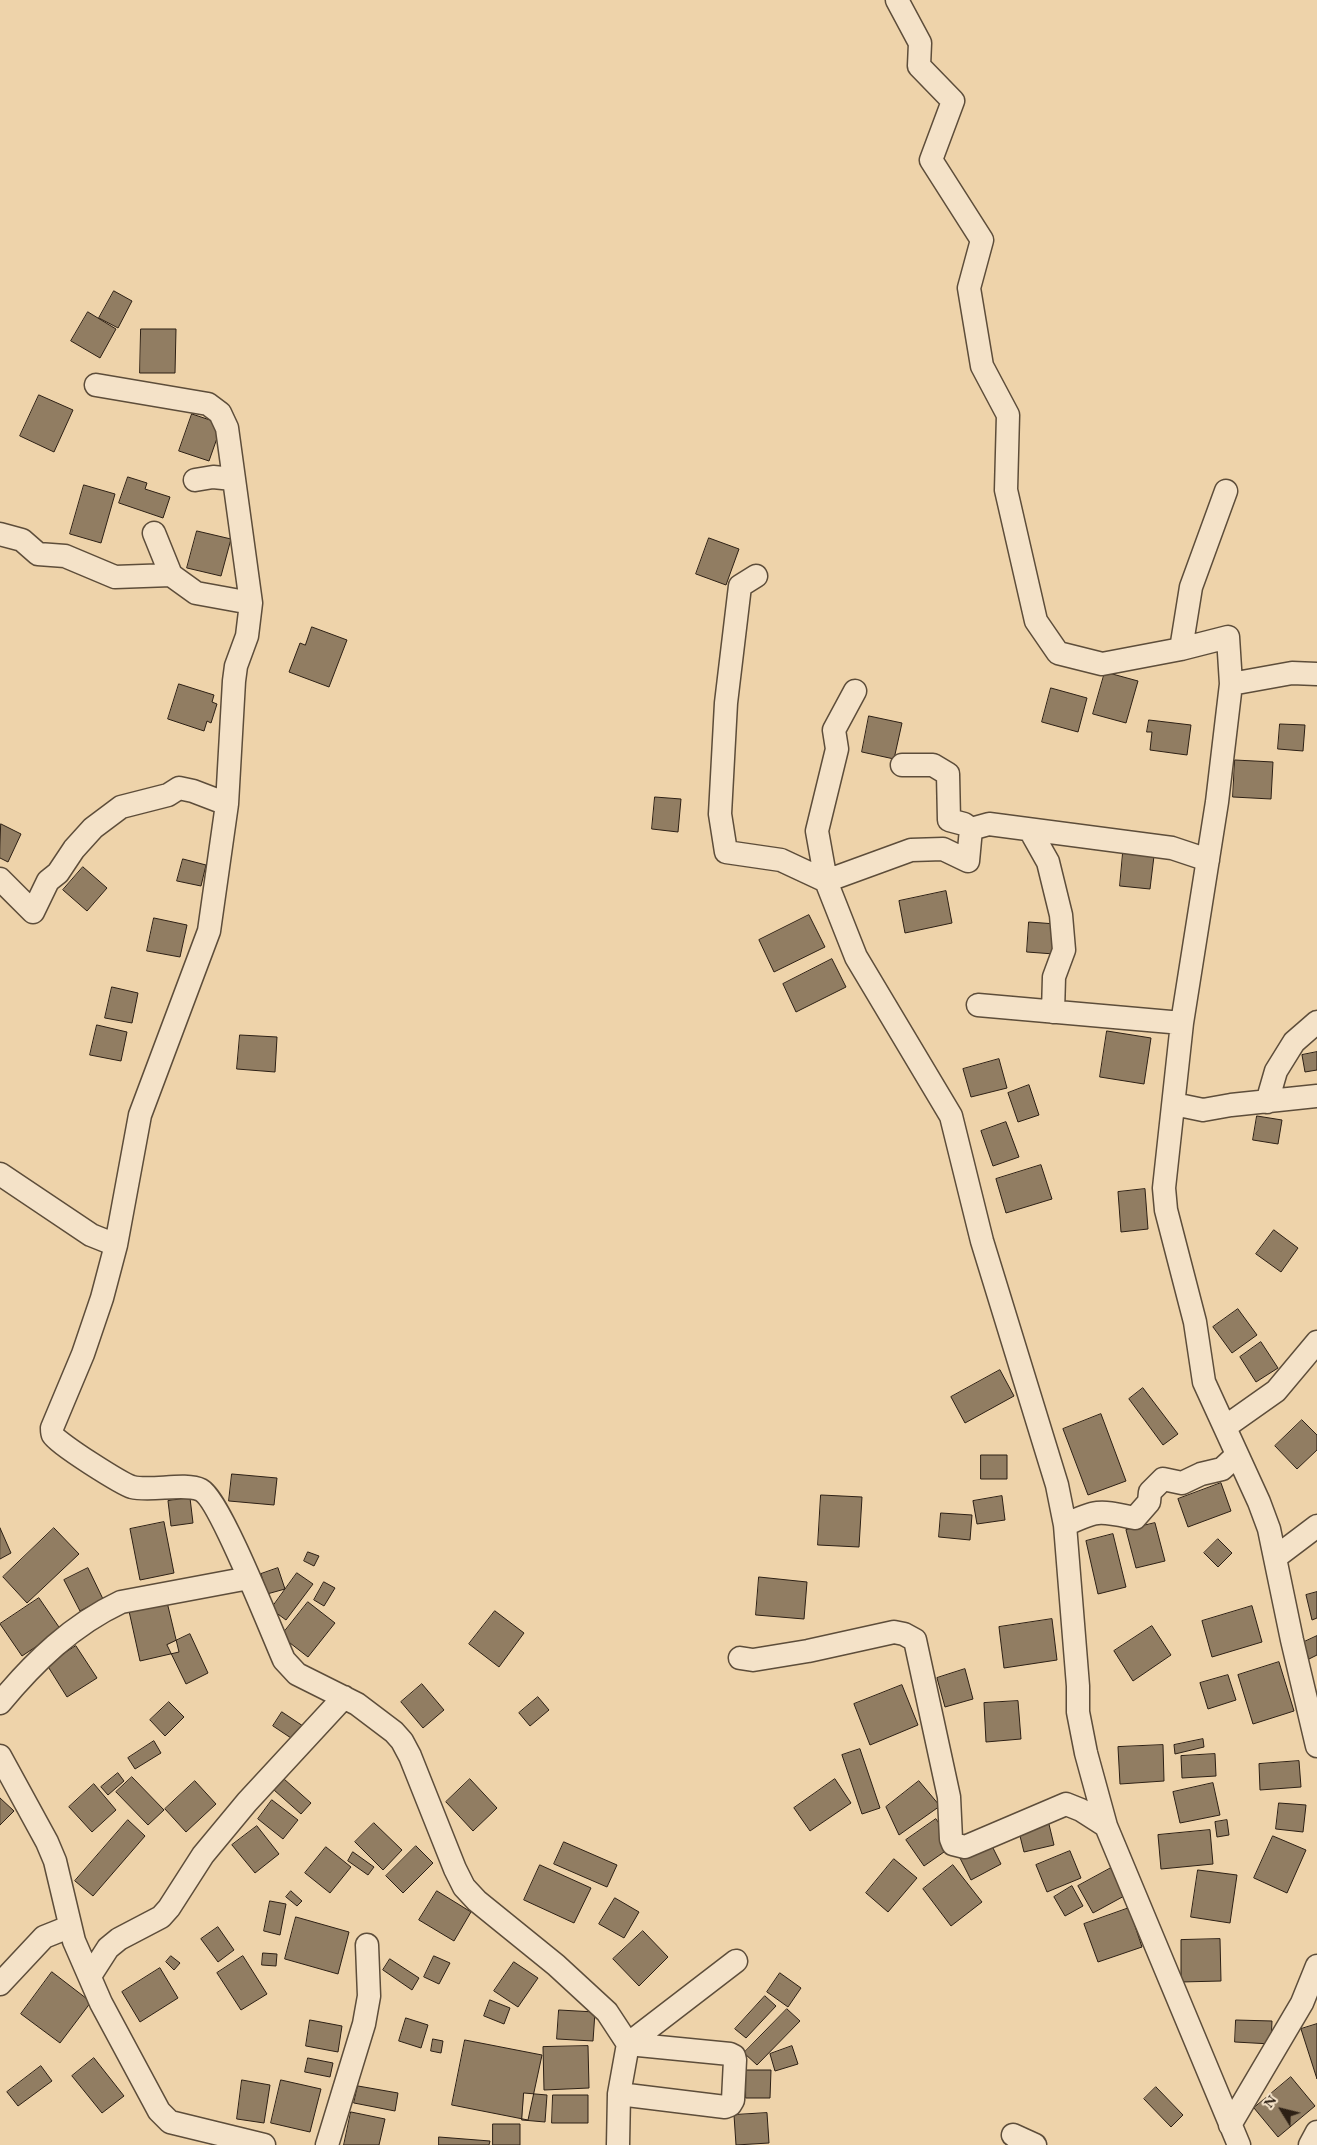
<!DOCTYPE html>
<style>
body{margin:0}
#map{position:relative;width:1317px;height:2145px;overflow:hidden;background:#eed3aa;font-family:"EB Garamond",serif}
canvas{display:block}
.north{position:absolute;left:1257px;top:2085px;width:50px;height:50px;-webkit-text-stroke:4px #f4e2c8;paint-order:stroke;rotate:306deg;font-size:14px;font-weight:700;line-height:20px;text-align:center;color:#2d2015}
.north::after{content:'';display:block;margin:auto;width:18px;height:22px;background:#2d2015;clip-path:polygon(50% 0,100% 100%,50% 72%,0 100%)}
</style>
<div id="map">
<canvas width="1317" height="2145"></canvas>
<div class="north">N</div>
</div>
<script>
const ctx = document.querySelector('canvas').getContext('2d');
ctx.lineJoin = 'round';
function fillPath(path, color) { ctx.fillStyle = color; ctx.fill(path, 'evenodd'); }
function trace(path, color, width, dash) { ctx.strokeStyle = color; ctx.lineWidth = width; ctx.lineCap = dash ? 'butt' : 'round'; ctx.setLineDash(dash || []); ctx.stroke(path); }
const building = new Path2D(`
 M 114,291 L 132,301 L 118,328 L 99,318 Z
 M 88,312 L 116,329 L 100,358 L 71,341 Z
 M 141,329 L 176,329 L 175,373 L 140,373 Z
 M 39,395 L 73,410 L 54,452 L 20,436 Z
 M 192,414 L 222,424 L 209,461 L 179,451 Z
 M 128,477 L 147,483 L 145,489 L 170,497 L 163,518 L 119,503 Z
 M 84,485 L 115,494 L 101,543 L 70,534 Z
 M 197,531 L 231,539 L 221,576 L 187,568 Z
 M 709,538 L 739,549 L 726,585 L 696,574 Z
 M 312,627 L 347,640 L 329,687 L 289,672 L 300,643 L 305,645 Z
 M 1105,672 L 1138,681 L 1126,723 L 1093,714 Z
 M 179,684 L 214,695 L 212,702 L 217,704 L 211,723 L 207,721 L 204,731 L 168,719 Z
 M 1051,688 L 1087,698 L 1078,732 L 1042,722 Z
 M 869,716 L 902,723 L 894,759 L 862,752 Z
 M 1149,720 L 1191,725 L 1187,755 L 1150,750 L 1152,732 L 1147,732 Z
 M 1280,724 L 1305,725 L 1303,751 L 1278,749 Z
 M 1235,760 L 1273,762 L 1271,799 L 1233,797 Z
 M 655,797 L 681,799 L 678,832 L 652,829 Z
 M 1,824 L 21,834 L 8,862 L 0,858 Z
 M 1123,853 L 1154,856 L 1150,889 L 1120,886 Z
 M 183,859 L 206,865 L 201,886 L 177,881 Z
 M 83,867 L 107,888 L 87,911 L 63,890 Z
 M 946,891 L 952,923 L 905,933 L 899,901 Z
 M 809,915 L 825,947 L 774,972 L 759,940 Z
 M 154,918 L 187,925 L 180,957 L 147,951 Z
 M 1029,922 L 1056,924 L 1054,954 L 1027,952 Z
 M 832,959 L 846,987 L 796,1012 L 783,984 Z
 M 112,987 L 138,993 L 132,1023 L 105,1018 Z
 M 97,1025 L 127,1032 L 121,1061 L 90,1055 Z
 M 1107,1031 L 1151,1038 L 1144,1084 L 1100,1077 Z
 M 240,1035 L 277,1037 L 275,1072 L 237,1069 Z
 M 1317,1052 L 1317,1070 L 1305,1072 L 1302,1055 Z
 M 999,1059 L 1007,1088 L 971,1097 L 963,1069 Z
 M 1029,1085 L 1039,1115 L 1018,1122 L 1008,1093 Z
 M 1257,1116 L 1282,1120 L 1278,1144 L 1253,1140 Z
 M 1006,1122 L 1019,1157 L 993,1166 L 981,1131 Z
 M 1041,1165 L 1052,1199 L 1006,1213 L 996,1179 Z
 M 1145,1189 L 1148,1229 L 1121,1232 L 1118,1192 Z
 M 1274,1230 L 1298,1248 L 1281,1272 L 1256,1254 Z
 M 1238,1309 L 1257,1335 L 1232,1353 L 1213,1327 Z
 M 1261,1342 L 1278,1368 L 1256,1382 L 1240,1357 Z
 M 1000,1370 L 1014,1396 L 965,1423 L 951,1397 Z
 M 1143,1388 L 1178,1434 L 1163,1445 L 1129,1399 Z
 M 1101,1414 L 1126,1481 L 1088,1495 L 1063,1429 Z
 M 1302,1420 L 1317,1435 L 1317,1450 L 1297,1469 L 1275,1446 Z
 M 981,1455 L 1007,1455 L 1007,1479 L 981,1479 Z
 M 232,1474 L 277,1478 L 274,1505 L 229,1501 Z
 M 1221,1483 L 1231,1511 L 1188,1527 L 1178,1499 Z
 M 821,1495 L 862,1497 L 859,1547 L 818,1545 Z
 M 1002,1496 L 1005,1520 L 977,1524 L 973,1501 Z
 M 190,1498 L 193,1523 L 171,1526 L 168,1501 Z
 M 941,1513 L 972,1515 L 970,1540 L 939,1537 Z
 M 164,1522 L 174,1573 L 140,1580 L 130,1529 Z
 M 1155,1523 L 1165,1561 L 1136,1568 L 1126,1530 Z
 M 0,1528 L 11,1553 L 0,1559 Z
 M 54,1528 L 79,1554 L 27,1603 L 3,1577 Z
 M 1113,1534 L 1126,1587 L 1098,1594 L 1086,1541 Z
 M 1218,1539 L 1232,1553 L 1218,1567 L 1204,1553 Z
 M 308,1552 L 319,1556 L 314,1566 L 304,1561 Z
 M 88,1568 L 103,1599 L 80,1611 L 64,1580 Z
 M 278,1568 L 285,1589 L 267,1594 L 261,1574 Z
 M 297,1573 L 313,1584 L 286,1620 L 271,1609 Z
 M 759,1577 L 807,1582 L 804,1619 L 756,1615 Z
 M 324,1582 L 335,1588 L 324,1606 L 314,1600 Z
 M 1317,1592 L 1317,1618 L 1312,1620 L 1306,1595 Z
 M 39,1598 L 61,1630 L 22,1656 L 0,1624 Z
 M 167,1602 L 179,1652 L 140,1661 L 129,1611 Z
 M 308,1602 L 335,1623 L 308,1657 L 281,1636 Z
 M 1252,1606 L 1262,1642 L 1212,1657 L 1202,1621 Z
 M 495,1611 L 524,1633 L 499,1667 L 469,1644 Z
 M 1052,1619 L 1057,1660 L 1004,1668 L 999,1627 Z
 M 1152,1626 L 1171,1655 L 1133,1681 L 1114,1651 Z
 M 190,1634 L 208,1673 L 186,1684 L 167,1645 Z
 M 1317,1636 L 1317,1655 L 1309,1659 L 1302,1643 Z
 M 76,1646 L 97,1678 L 67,1697 L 47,1665 Z
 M 1279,1662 L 1294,1711 L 1253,1724 L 1238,1675 Z
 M 965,1669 L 973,1699 L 945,1707 L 937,1678 Z
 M 1228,1675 L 1236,1700 L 1208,1709 L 1200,1683 Z
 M 422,1684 L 444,1710 L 423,1728 L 401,1702 Z
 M 902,1685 L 918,1725 L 870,1745 L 854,1704 Z
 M 538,1697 L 549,1710 L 530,1726 L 519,1713 Z
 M 1018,1701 L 1021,1739 L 986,1742 L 984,1703 Z
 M 169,1702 L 184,1717 L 165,1736 L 150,1720 Z
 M 282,1712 L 303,1726 L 294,1740 L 273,1726 Z
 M 1203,1739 L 1204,1747 L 1175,1754 L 1174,1745 Z
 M 154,1741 L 161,1753 L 135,1769 L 128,1758 Z
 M 1163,1745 L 1164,1781 L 1120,1784 L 1118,1747 Z
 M 860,1749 L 880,1808 L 862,1814 L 842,1755 Z
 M 1215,1754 L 1216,1776 L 1182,1778 L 1181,1756 Z
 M 1299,1761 L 1301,1787 L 1260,1790 L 1259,1764 Z
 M 118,1773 L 124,1781 L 108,1795 L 101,1787 Z
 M 132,1777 L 164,1810 L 148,1825 L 116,1792 Z
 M 284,1779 L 311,1803 L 301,1814 L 274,1790 Z
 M 470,1779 L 497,1808 L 473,1831 L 446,1802 Z
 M 835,1779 L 851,1803 L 810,1831 L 794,1808 Z
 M 195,1781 L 216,1804 L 186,1832 L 165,1809 Z
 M 919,1781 L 940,1806 L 899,1835 L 886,1807 Z
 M 1213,1783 L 1220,1815 L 1180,1823 L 1173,1792 Z
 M 94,1784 L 116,1810 L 92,1832 L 69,1807 Z
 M 0,1798 L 14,1811 L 0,1825 Z
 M 272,1800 L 298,1820 L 283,1839 L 258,1819 Z
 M 1279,1803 L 1306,1805 L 1303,1832 L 1276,1829 Z
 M 1047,1816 L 1054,1845 L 1024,1852 L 1017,1824 Z
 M 936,1819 L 954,1845 L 924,1866 L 906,1840 Z
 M 128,1820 L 145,1836 L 93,1896 L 75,1881 Z
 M 1227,1820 L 1229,1835 L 1217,1837 L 1215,1822 Z
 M 374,1823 L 402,1850 L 383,1870 L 355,1842 Z
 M 257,1826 L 279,1854 L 255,1873 L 232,1845 Z
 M 1210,1830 L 1213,1864 L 1161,1869 L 1158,1835 Z
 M 1273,1836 L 1306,1850 L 1287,1893 L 1254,1878 Z
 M 989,1840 L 1001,1864 L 971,1880 L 959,1856 Z
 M 564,1842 L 617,1865 L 607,1887 L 554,1864 Z
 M 416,1846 L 433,1863 L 403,1893 L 386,1876 Z
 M 326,1847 L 351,1867 L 330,1893 L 305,1873 Z
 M 1070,1851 L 1081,1878 L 1047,1892 L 1036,1865 Z
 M 353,1852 L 374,1867 L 368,1875 L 348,1861 Z
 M 894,1859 L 917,1878 L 888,1912 L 866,1893 Z
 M 540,1865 L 591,1888 L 574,1923 L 524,1900 Z
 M 953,1865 L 982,1902 L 951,1926 L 923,1889 Z
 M 1111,1868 L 1126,1895 L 1093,1913 L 1078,1886 Z
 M 1198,1870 L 1237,1875 L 1230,1923 L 1191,1917 Z
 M 1072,1886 L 1083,1906 L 1065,1916 L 1054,1897 Z
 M 291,1891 L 302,1901 L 297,1906 L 286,1897 Z
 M 437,1891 L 471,1912 L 454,1941 L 419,1920 Z
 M 615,1898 L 639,1912 L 624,1938 L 599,1924 Z
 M 270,1901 L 286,1904 L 280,1935 L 264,1931 Z
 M 1129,1908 L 1142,1947 L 1098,1962 L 1084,1924 Z
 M 296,1917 L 349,1932 L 338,1974 L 285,1959 Z
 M 218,1927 L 234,1950 L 218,1962 L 201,1939 Z
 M 643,1931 L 668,1957 L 639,1986 L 613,1959 Z
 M 1220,1939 L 1221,1981 L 1181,1982 L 1181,1940 Z
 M 263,1953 L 277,1954 L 276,1966 L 262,1965 Z
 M 171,1956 L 180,1963 L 174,1970 L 166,1962 Z
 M 243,1956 L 267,1994 L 241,2010 L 217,1973 Z
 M 434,1956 L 450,1963 L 439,1984 L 424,1977 Z
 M 390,1959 L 419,1978 L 412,1990 L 383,1970 Z
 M 514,1962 L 538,1978 L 518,2007 L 494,1991 Z
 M 160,1968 L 178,1998 L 140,2022 L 122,1992 Z
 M 52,1972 L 91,2002 L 60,2043 L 21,2014 Z
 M 780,1973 L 801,1988 L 788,2007 L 767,1992 Z
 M 765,1996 L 776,2006 L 746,2038 L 735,2029 Z
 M 490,2000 L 510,2008 L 504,2024 L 484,2016 Z
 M 787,2009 L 800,2021 L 757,2065 L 744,2053 Z
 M 559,2010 L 595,2012 L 593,2041 L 557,2039 Z
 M 406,2018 L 428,2025 L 421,2048 L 399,2041 Z
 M 310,2020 L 342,2026 L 338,2052 L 306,2046 Z
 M 1236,2020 L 1272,2021 L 1271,2044 L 1235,2042 Z
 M 1317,2024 L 1317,2079 L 1301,2029 Z
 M 433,2039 L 443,2041 L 441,2053 L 431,2051 Z
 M 465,2040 L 542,2055 L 528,2120 L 452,2105 Z
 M 588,2046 L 589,2088 L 544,2090 L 543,2047 Z
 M 792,2046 L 798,2064 L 775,2071 L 770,2054 Z
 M 94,2058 L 124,2096 L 102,2113 L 72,2076 Z
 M 308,2058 L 333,2063 L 330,2077 L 305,2072 Z
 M 41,2066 L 52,2081 L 18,2106 L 7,2092 Z
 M 746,2070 L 771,2070 L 770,2098 L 746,2098 Z
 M 1291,2077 L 1315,2106 L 1278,2137 L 1254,2108 Z
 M 242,2080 L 270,2085 L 264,2123 L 237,2119 Z
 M 281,2080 L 321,2089 L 310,2132 L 271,2123 Z
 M 358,2086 L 398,2093 L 395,2111 L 354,2103 Z
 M 1156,2087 L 1183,2115 L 1171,2127 L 1144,2099 Z
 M 524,2093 L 547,2095 L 545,2122 L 522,2120 Z
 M 553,2095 L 588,2095 L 588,2123 L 552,2123 Z
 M 351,2112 L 385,2119 L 379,2145 L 344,2145 Z
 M 767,2113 L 769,2143 L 736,2145 L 734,2115 Z
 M 493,2124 L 520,2124 L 520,2145 L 493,2145 Z
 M 439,2137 L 490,2141 L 489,2145 L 439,2145 Z`);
const minor = new Path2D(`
 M 897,0 L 920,43 L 919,66 L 953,101 L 931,160 L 982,240 L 969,288 L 982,366 L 1008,415 L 1006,490 L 1036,621 L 1058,653 L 1102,664 L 1181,649 L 1228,637 L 1231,684 L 1217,802 L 1182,1023 L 1164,1188 L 1166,1210 L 1195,1322 L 1204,1382 L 1259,1502 L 1269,1529 L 1292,1640 L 1317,1746
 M 96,385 L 208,404 L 220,413 L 227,428 L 251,603 L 247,636 L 236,666 L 234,681 L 227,804 L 209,931 L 140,1115 L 116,1245 L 102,1298 L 83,1354 L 52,1428 C 52,1430 52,1433 53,1435 C 58,1444 122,1484 132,1487 C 151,1492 185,1482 201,1490 C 220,1500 272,1633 284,1660 L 297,1674 L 357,1704 L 394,1732 L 402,1741 L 410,1756 L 455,1869 L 464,1887 L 477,1901 L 556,1965 L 607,2012 L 628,2044 L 730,2054 L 734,2056 L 735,2060 L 733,2100 L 730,2105 L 725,2107 L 619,2094
 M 195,480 L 213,477 L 233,479
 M 154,533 L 171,575 L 196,593 L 251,603
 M 0,534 L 22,540 L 38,554 L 65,556 L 115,577 L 171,575
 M 756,576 L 740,586 L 726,703 L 720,814 L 726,852 L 781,860 L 826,881 L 856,957 L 951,1116 L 982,1241 L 1057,1485 L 1065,1525 L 1078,1686 L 1078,1712 L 1086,1753 L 1106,1826 L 1239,2145
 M 1181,649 L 1191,587 L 1226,491
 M 1231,684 L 1292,673 L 1317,674
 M 855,691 L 834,730 L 837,749 L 817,831 L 826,881 L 911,850 L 943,849 L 968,861 L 971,829 L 989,824 L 1172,848 L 1208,860
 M 902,765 L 933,765 L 948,774 L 949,820 L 964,824 L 971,829
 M 1030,830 L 1048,862 L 1061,915 L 1064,950 L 1054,977 L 1053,1012
 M 0,879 L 33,912 L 48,881 L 58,873 L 74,849 L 93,828 L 121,807 L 168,795 L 179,788 L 193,791 L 227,804
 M 978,1005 L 1182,1023
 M 1267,1102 L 1276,1071 L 1294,1042 L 1317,1022
 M 1174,1104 L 1203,1110 L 1231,1105 L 1317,1096
 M 0,1174 L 91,1235 L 116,1245
 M 1225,1427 L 1276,1391 L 1317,1342
 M 1065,1525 C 1098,1509 1100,1511 1135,1518 L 1149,1502 L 1150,1492 L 1163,1479 L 1182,1483 L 1201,1474 L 1222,1469 L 1237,1455
 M 1276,1557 L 1317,1526
 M 740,1658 L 753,1660 L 808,1651 L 894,1632 L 904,1634 L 915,1640 L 949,1797 L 951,1839 L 953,1844 L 965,1847 L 1066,1804 L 1081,1810 L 1106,1826
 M 0,1703 C 34,1662 72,1625 121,1602 L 249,1578
 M 0,1756 L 47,1842 L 55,1861 L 74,1941 L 101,2003 L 159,2111 L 170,2122 L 264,2145
 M 90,1976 L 108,1948 L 119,1939 L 161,1917 L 169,1908 L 203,1855 L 247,1802 L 344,1697
 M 0,1984 L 44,1937 L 69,1927
 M 1230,2125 L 1302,2003 L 1317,1966
 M 1013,2135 L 1035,2145
 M 327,2145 L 364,2024 L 369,1996 L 367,1945
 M 618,2145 L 619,2094 L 628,2044 L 736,1961
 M 1310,2145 L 1317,2132`);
fillPath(building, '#917d62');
trace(building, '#2d2015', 1);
trace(minor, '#5d4d3a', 25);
trace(minor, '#f4e2c8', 22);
</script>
